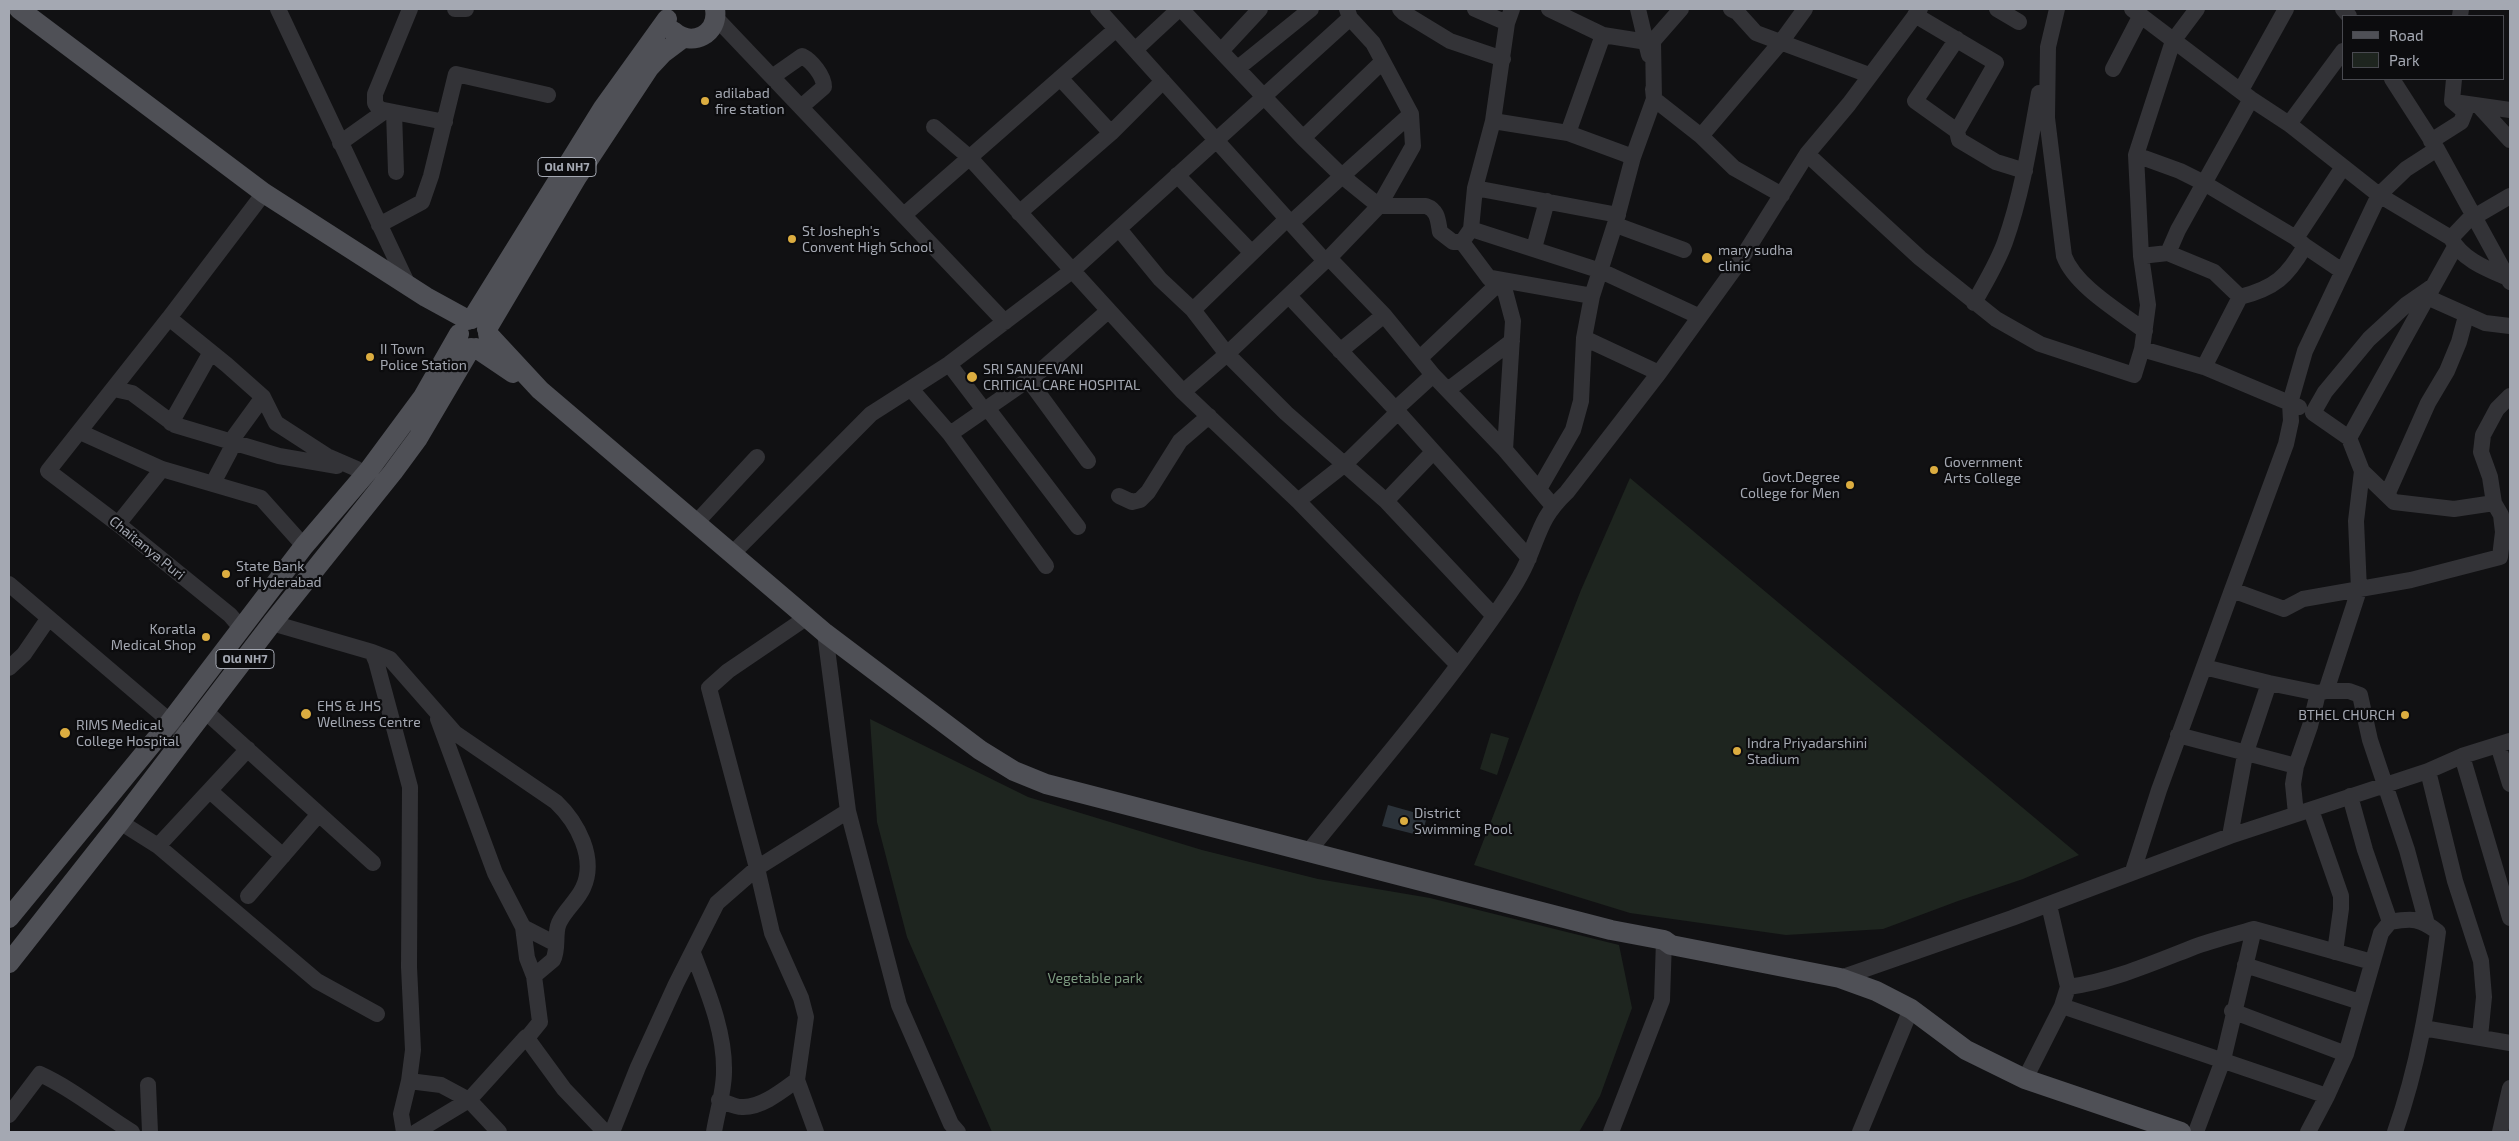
<!DOCTYPE html>
<style>
body{margin:0}
#map{position:relative;width:2519px;height:1141px;overflow:hidden;background:#111113;font-family:"Exo 2",sans-serif}
canvas{display:block}
.frame{position:absolute;inset:0;border:10px solid #a4a8b2;pointer-events:none}
.legend{position:absolute;left:2342px;top:15px;width:162px;height:65px;box-sizing:border-box;background:#0c0c0e;border:1px solid #494a50;margin:0;padding:6px 9px;list-style:none;font-size:15px;color:#a4a8b2}
.legend li{display:flex;align-items:center;gap:10px;height:25px}
.legend b{width:25px;border:1px solid #494a50}
</style>
<div id="map">
<canvas width="2519" height="1141"></canvas>
<div class="frame"></div>
<ul class="legend">
<li><b style="height:6px;background:#4f5056"></b>Road</li>
<li><b style="height:14px;background:#1e251f"></b>Park</li>
</ul>
</div>
<script>
const ctx = document.querySelector('canvas').getContext('2d');
ctx.lineJoin = 'round';
function fillPath(path, color) { ctx.fillStyle = color; ctx.fill(path, 'evenodd'); }
function trace(path, color, width, dash) { ctx.strokeStyle = color; ctx.lineWidth = width; ctx.lineCap = dash ? 'butt' : 'round'; ctx.setLineDash(dash || []); ctx.stroke(path); }
function label(font, color, halo, rows, align = 'center') {
  ctx.font = font + ' "Exo 2",sans-serif'; ctx.lineWidth = 4.5; ctx.setLineDash([]); ctx.textBaseline = 'middle'; ctx.strokeStyle = halo; ctx.fillStyle = color; for (const [text, x, y, turn = 0] of rows) {
    ctx.save(); ctx.translate(x, y); ctx.rotate((+turn || 0) * Math.PI / 180); ctx.textAlign = isNaN(turn) ? turn : align; if (halo) ctx.strokeText(text, 0, 0); ctx.fillText(text, 0, 0); ctx.restore();
  }
}
const green = new Path2D(`
 M 1630,478 L 2079,855 L 2023,879 L 1958,901 L 1883,929 L 1786,935 L 1630,913 L 1474,865 L 1581,590 Z
 M 870,719 L 1028,797 L 1202,850 L 1318,879 L 1430,898 L 1619,945 L 1632,1008 L 1600,1096 L 1579,1132 L 992,1132 L 907,937 L 877,822 Z
 M 1491,733 L 1509,738 L 1497,775 L 1480,769 Z`);
const water = new Path2D(`
 M 1388,805 L 1427,816 L 1422,836 L 1382,826 Z`);
const minor = new Path2D(`
 M 278,9 L 408,285
 M 455,9 L 466,9
 M 1098,9 L 1325,261 L 1329,258
 M 1181,9 L 1303,138 L 1342,176 L 1411,114
 M 1400,9 L 1404,13 L 1450,41 L 1503,59
 M 1475,9 L 1507,23
 M 1512,9 L 1507,23 L 1493,121 L 1475,188 L 1471,229 L 1462,242 L 1453,242 L 1440,232 C 1438,221 1438,210 1426,206 L 1379,206 L 1329,258 L 1384,315 L 1433,375 L 1505,450 L 1553,506
 M 1549,9 L 1603,35 L 1647,42
 M 1638,9 L 1649,55
 M 1731,9 L 1737,12 L 1756,33 L 1869,75
 M 1997,9 L 2019,22
 M 2057,9 L 2048,47 L 2047,118 L 2064,256 C 2075,286 2120,312 2145,331
 M 2132,9 L 2251,99 L 2289,124 L 2379,195 L 2406,169 L 2437,149
 M 2197,9 L 2173,41 L 2136,155 L 2180,171 L 2204,183 L 2296,238
 M 2343,9 L 2349,16
 M 1915,15 L 1996,63 L 1957,131
 M 2460,16 L 2461,9
 M 716,18 L 1005,322
 M 1957,39 L 1915,101 L 1957,131 L 1959,140 L 1996,162 L 2025,171
 M 1136,49 L 1179,9
 M 1221,51 L 1260,9
 M 1238,68 L 1311,9
 M 2113,69 L 2141,15
 M 772,77 L 802,56 C 812,61 824,76 824,87 L 801,107
 M 1060,78 L 1111,133
 M 2392,79 L 2437,149 L 2510,282
 M 1653,89 L 1654,99 L 1701,136 L 1734,168 L 1782,195
 M 2241,90 L 2286,9
 M 1263,97 L 1350,18
 M 2454,102 L 2510,110
 M 2480,107 L 2510,140
 M 394,112 L 445,122
 M 1493,121 L 1568,133 L 1633,157
 M 2289,124 L 2343,51
 M 934,127 L 969,157 L 1183,392 L 1298,501 L 1458,665
 M 1568,133 L 1603,35
 M 1701,136 L 1781,42 L 1805,9
 M 1303,138 L 1382,62
 M 2431,141 L 2461,122 L 2465,112 L 2452,101 L 2454,79
 M 340,143 L 385,111
 M 1807,154 L 1920,258 L 1996,319 L 2040,344 L 2134,375 L 2142,349 L 2148,305 L 2141,256 L 2136,155
 M 396,172 L 394,112 L 379,109 L 375,103 L 375,94 L 410,9
 M 1177,175 L 1252,253
 M 1475,188 L 1618,215
 M 1019,213 L 1111,133 L 1163,81
 M 904,215 L 1115,30
 M 2474,217 L 2510,196
 M 1616,221 L 1616,225 L 1684,250
 M 1291,223 L 1342,176 L 1379,206 L 1413,146 L 1411,114 L 1373,43 L 1350,18 L 1347,9
 M 379,225 L 422,202 L 431,176 L 456,74 L 548,95
 M 1119,229 L 1160,279 L 1193,310 L 1227,354 L 1286,413 L 1386,501 L 1494,616
 M 1471,229 L 1601,271 L 1698,316
 M 2451,238 L 2473,215
 M 1462,242 L 1489,278 L 1505,291 L 1513,321 L 1505,450
 M 2305,246 L 2342,271
 M 1534,248 L 1547,201
 M 2168,253 L 2178,230 L 2251,99
 M 2141,256 L 2168,253 L 2214,272 L 2240,297
 M 1491,278 L 1592,296
 M 2508,278 C 2487,269 2461,259 2451,238 L 2379,195 L 2305,351 L 2290,403 L 2291,421 L 2286,444 L 2232,590 L 2284,609 L 2303,599 L 2411,580 L 2500,557 L 2503,532 L 2501,515 L 2494,503 L 2490,477 L 2481,452 L 2483,435 L 2497,409 L 2510,396
 M 2433,286 L 2407,304 L 2369,339 L 2325,392 L 2313,413 L 2349,438 L 2362,471 L 2394,502 L 2454,509 L 2494,503
 M 1289,296 L 1398,412 L 1529,558
 M 2429,298 L 2485,323 L 2510,326
 M 1974,303 C 1985,283 1997,264 2005,242 C 2022,194 2030,143 2039,93
 M 1193,310 L 1287,219
 M 169,318 L 264,193
 M 1584,338 L 1659,373
 M 2142,349 L 2204,367 L 2299,407
 M 1340,351 L 1384,315
 M 1420,358 L 1498,284
 M 949,364 L 984,410 L 991,413 L 1078,527
 M 2204,367 L 2240,297 C 2275,288 2287,277 2305,246 L 2296,238 L 2343,167
 M 1028,379 L 1088,461
 M 114,389 L 132,393 L 175,425 L 279,456 L 337,466
 M 911,389 L 950,434 L 1046,566
 M 1449,389 L 1512,341
 M 1183,392 L 1227,354 L 1325,261
 M 171,423 L 211,352
 M 80,432 L 162,469 L 261,498 L 304,546
 M 950,434 L 1038,373 L 1108,311
 M 2349,438 L 2455,247
 M 213,483 L 230,451 L 231,441 L 263,397
 M 1539,489 L 1573,430 L 1581,401 L 1584,338 L 1592,296 L 1616,221 L 1633,157 L 1654,99 L 1653,41 L 1681,9
 M 2387,495 L 2428,403 L 2447,371 L 2459,342 L 2466,316
 M 1119,496 L 1132,502 L 1140,500 L 1148,492 L 1180,441 L 1209,416
 M 1298,501 L 1345,464 L 1398,412 L 1399,406 L 1433,375
 M 1386,501 L 1433,452
 M 118,524 L 162,469
 M 695,524 L 757,457
 M 732,554 L 871,414 L 949,364 L 1073,270 L 1264,97
 M 9,584 L 179,729
 M 806,618 L 728,671 L 709,688 L 757,868 L 772,933 L 801,998 L 806,1017 L 797,1080 L 816,1132
 M 272,623 L 372,652 L 376,661 L 410,787 L 409,967 L 413,1050 L 409,1081 L 401,1114 L 404,1132
 M 242,629 L 230,615 L 118,524 L 48,471 L 169,318 L 227,365 L 263,397 L 276,423 L 327,456 L 357,469
 M 825,633 L 848,811 L 899,1005 L 951,1124 L 958,1132
 M 372,652 L 390,659 L 455,733 L 556,802 C 577,822 597,858 583,888 C 577,901 565,910 559,923 C 554,934 559,949 553,960 L 534,976 L 540,1022 L 527,1038
 M 2204,667 L 2269,683 L 2318,693
 M 9,668 L 24,654 L 48,619
 M 2326,691 L 2349,691 L 2360,695 L 2370,740 L 2407,850 L 2427,924
 M 205,711 L 373,863
 M 438,719 L 495,873 L 523,927 L 527,958 L 534,976
 M 2178,735 L 2296,766
 M 2498,745 L 2510,784
 M 2462,756 L 2510,918
 M 2428,771 L 2455,881 L 2481,961 L 2484,997 L 2480,1037
 M 210,791 L 283,856
 M 2350,796 L 2365,850 L 2390,922
 M 2311,810 L 2341,896 L 2341,909 L 2335,952
 M 2296,814 L 2293,784 L 2296,766 L 2310,726 L 2318,693 L 2326,691 L 2359,590 L 2356,521 L 2362,471
 M 120,822 L 158,846 L 317,981 L 377,1014
 M 2230,836 L 2245,755 L 2269,683
 M 158,846 L 248,749
 M 1308,852 C 1371,774 1437,698 1494,616 C 1507,597 1521,578 1529,557 C 1541,528 1543,515 1567,492 L 1659,373 L 1740,261 L 1807,154 L 1849,104 L 1920,9
 M 2133,871 L 2159,790 L 2232,590
 M 248,896 L 319,814
 M 523,927 L 556,944
 M 2254,929 L 2372,962
 M 693,953 C 707,990 725,1031 724,1072 C 724,1091 717,1113 714,1132
 M 2245,965 L 2360,1002
 M 1840,978 L 2012,918 L 2230,836 L 2428,771 L 2462,756 L 2510,741
 M 2068,987 C 2112,981 2153,963 2194,947 C 2213,940 2234,935 2254,929 L 2223,1060 L 2196,1132
 M 2062,1006 L 2327,1096 L 2308,1132
 M 2232,1011 L 2346,1054
 M 2423,1028 L 2510,1043
 M 2025,1079 L 2062,1006 L 2068,987 L 2049,905
 M 409,1081 L 441,1085 L 469,1100 L 526,1037 L 564,1089 L 605,1132
 M 148,1085 L 150,1132
 M 2327,1096 L 2346,1054 L 2381,933 L 2390,922 C 2412,918 2420,918 2438,932 C 2429,1000 2418,1067 2395,1132
 M 719,1100 C 726,1102 734,1107 742,1107 C 761,1108 782,1091 797,1080
 M 9,1115 L 40,1074 C 73,1089 101,1113 132,1132
 M 416,1132 L 469,1100 L 499,1132
 M 612,1132 L 638,1067 L 676,984 L 717,903 L 757,868 L 848,811
 M 1611,1132 L 1662,1000 L 1664,940
 M 1860,1132 L 1911,1009
 M 2500,1132 L 2510,1088`);
const major = new Path2D(`
 M 19,9 L 264,193 L 426,297 L 468,320
 M 673,31 C 692,48 719,34 715,9
 M 472,319 L 603,108 L 667,19
 M 487,329 L 577,177 L 649,68 L 663,53 L 683,38
 M 488,334 L 540,390 L 825,633 L 980,750 L 1014,771 L 1046,784 L 1611,930 L 1664,940 L 1671,945 L 1840,978 L 1876,991 L 1911,1009 L 1966,1050 L 2025,1079 L 2181,1132
 M 476,348 L 513,373
 M 9,918 L 170,722 L 304,546 L 369,470 L 423,397 L 459,334
 M 9,963 L 120,822 L 272,623 L 393,472 L 418,438 L 471,348`);
const markers = [
 [705,101,5,"#dcad40"],
 [792,239,5,"#dcad40"],
 [1707,258,6,"#dcad40"],
 [370,357,5,"#dcad40"],
 [972,377,6,"#dcad40"],
 [1934,470,5,"#dcad40"],
 [1850,485,5,"#dcad40"],
 [226,574,5,"#dcad40"],
 [206,637,5,"#dcad40"],
 [306,714,6,"#dcad40"],
 [2405,715,5,"#dcad40"],
 [65,733,6,"#dcad40"],
 [1737,751,5,"#dcad40"],
 [1404,821,5,"#dcad40"]
];
const shields = [
 [567,167,58],
 [245,659,58]
];
const shieldNames = [
 ["Old NH7",567,167],
 ["Old NH7",245,659]
];
const poiNames = [
 ["adilabad",715,93],
 ["fire station",715,109],
 ["St Josheph's",802,231],
 ["Convent High School",802,247],
 ["mary sudha",1718,250],
 ["clinic",1718,266],
 ["II Town",380,349],
 ["Police Station",380,365],
 ["SRI SANJEEVANI",983,369],
 ["CRITICAL CARE HOSPITAL",983,385],
 ["Government",1944,462],
 ["Arts College",1944,478],
 ["Govt.Degree",1840,477,"right"],
 ["College for Men",1840,493,"right"],
 ["State Bank",236,566],
 ["of Hyderabad",236,582],
 ["Koratla",196,629,"right"],
 ["Medical Shop",196,645,"right"],
 ["EHS & JHS",317,706],
 ["Wellness Centre",317,722],
 ["BTHEL CHURCH",2395,715,"right"],
 ["RIMS Medical",76,725],
 ["College Hospital",76,741],
 ["Indra Priyadarshini",1747,743],
 ["Stadium",1747,759],
 ["District",1414,813],
 ["Swimming Pool",1414,829]
];
const streetNames = [
 ["Chaitanya Puri",147,548,39]
];
const parkNames = [
 ["Vegetable park",1095,978]
];
fillPath(green, '#1e251f');
fillPath(water, '#2c333a');
trace(minor, '#333337', 16);
trace(major, '#4f5056', 20);
for (const [x, y, r, color] of markers) { const dot = new Path2D(); dot.arc(x, y, r, 0, 2 * Math.PI); ctx.fillStyle = color; ctx.fill(dot); trace(dot, '#0c0c0e', 2); }
for (const [x, y, w] of shields) { const box = new Path2D(); box.roundRect(x - w / 2, y - 9.5, w, 19, 4); ctx.fillStyle = '#0c0c0e'; ctx.fill(box); trace(box, '#a4a8b2', 1); }
label('bold 12px', '#a4a8b2', null, shieldNames);
label('14px', '#a4a8b2', '#0c0c0e', poiNames, 'left');
label('14px', '#a4a8b2', '#0c0c0e', streetNames);
label('14px', '#7d9b80', '#0c0c0e', parkNames);
</script>
